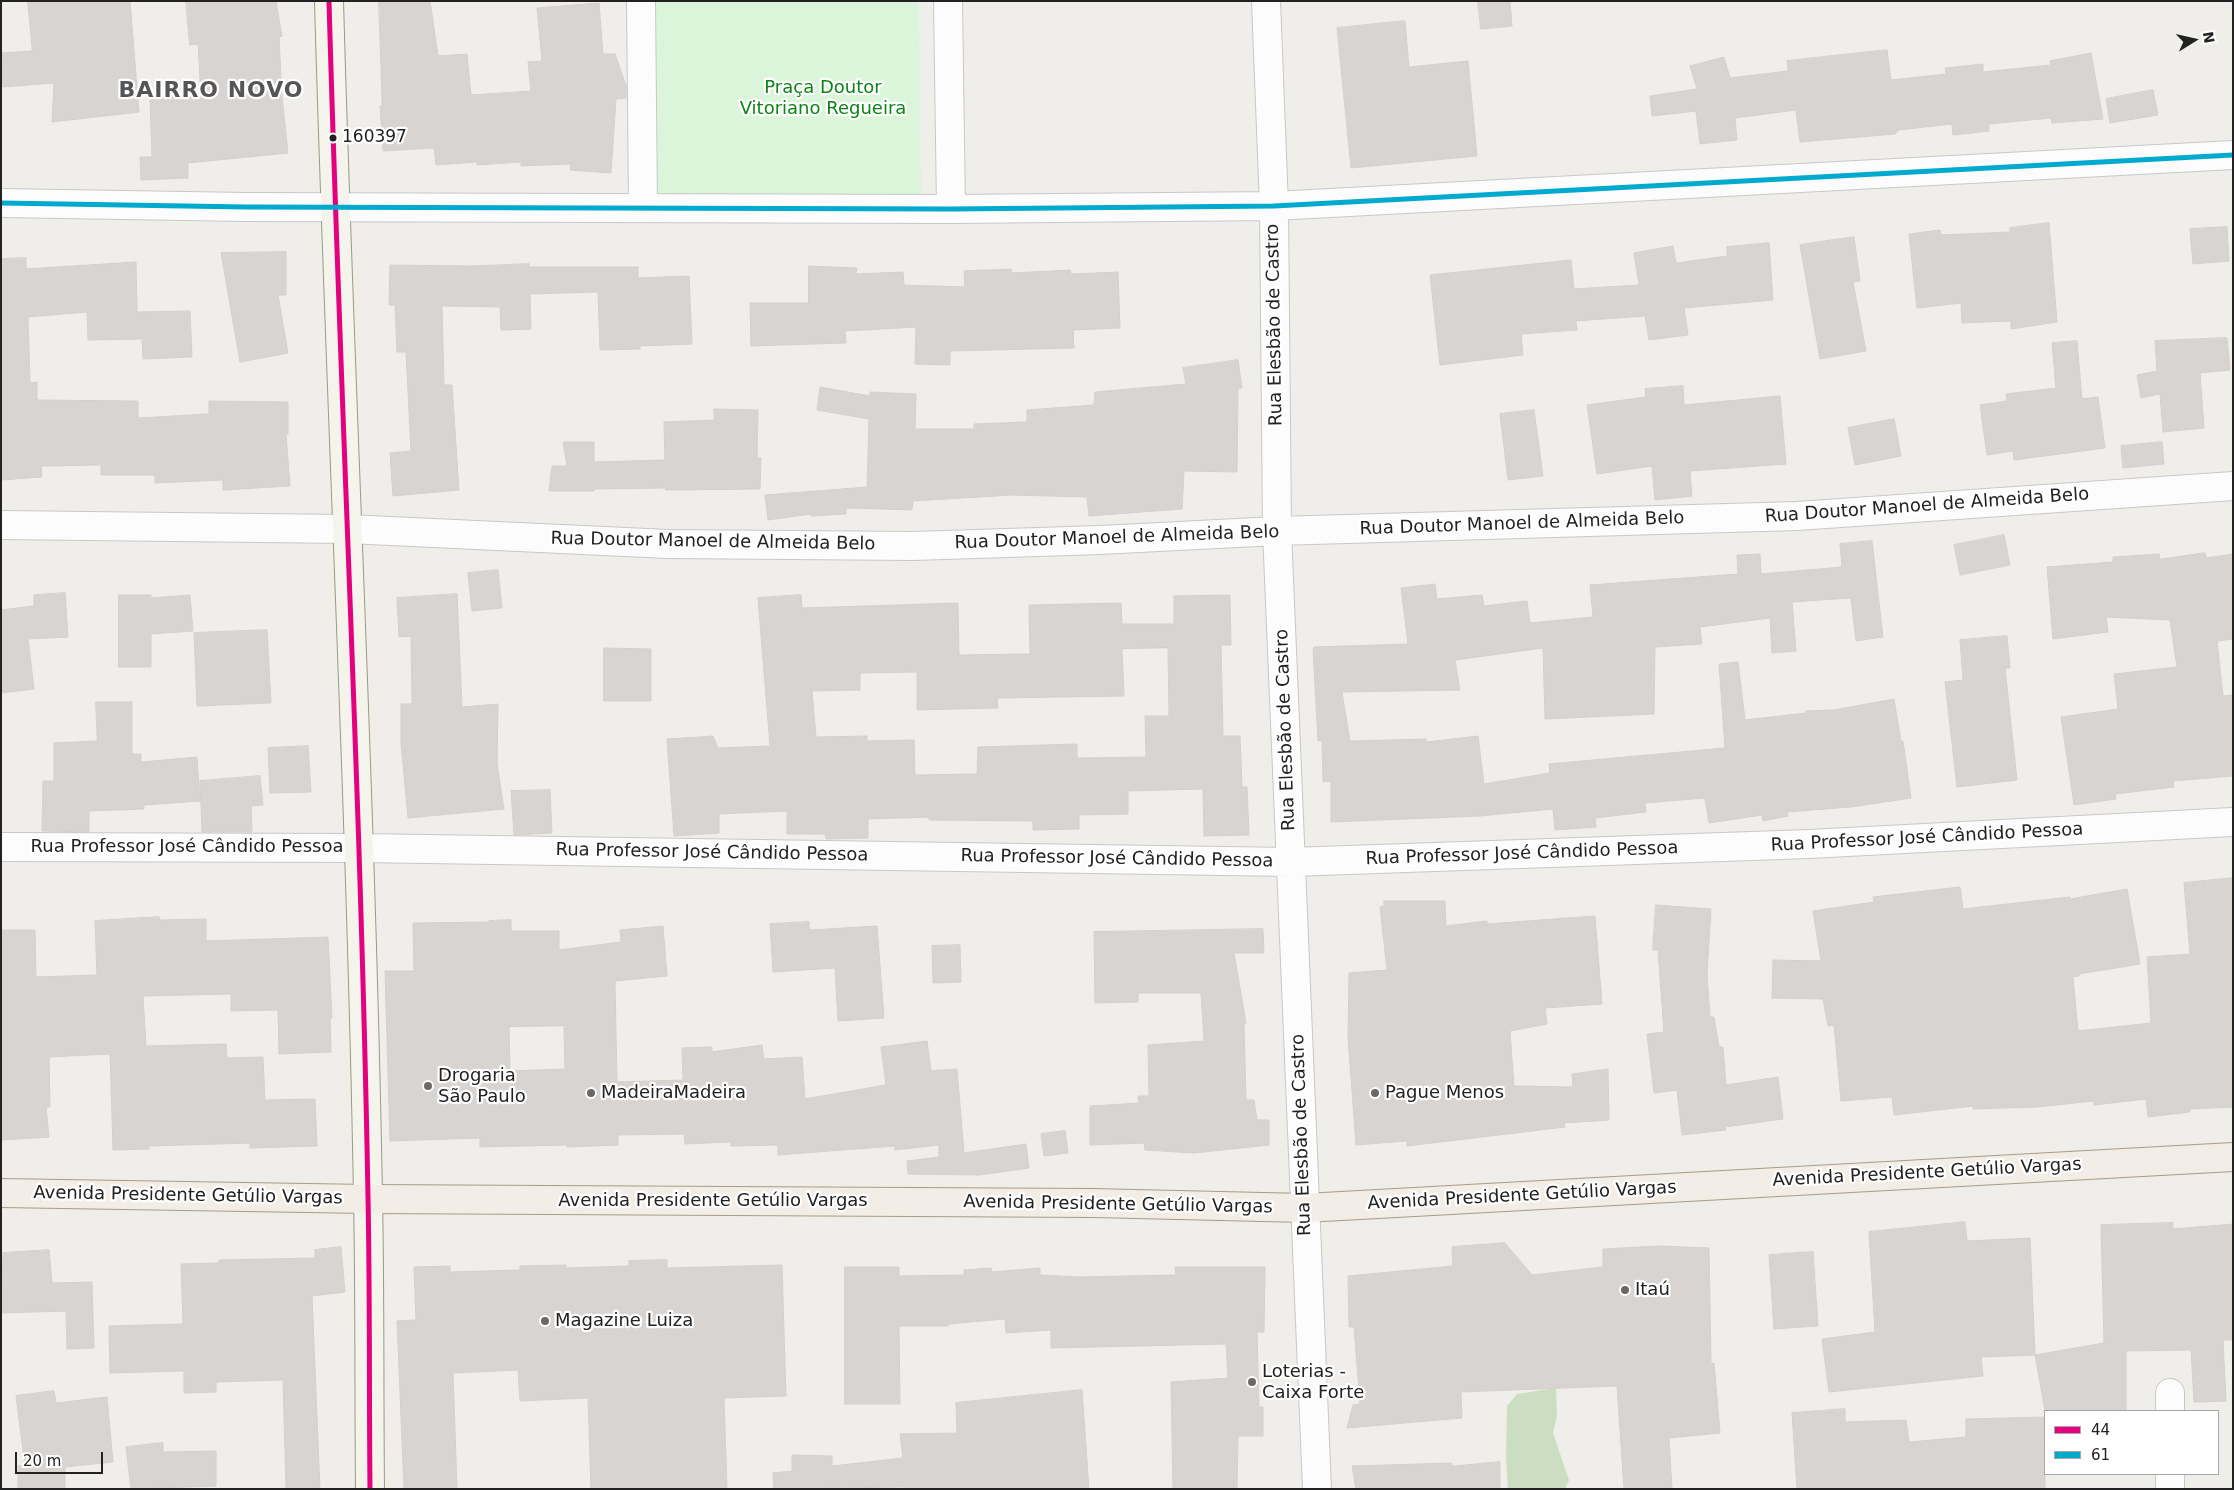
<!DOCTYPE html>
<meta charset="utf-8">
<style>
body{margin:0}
#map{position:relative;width:2234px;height:1490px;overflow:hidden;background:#f0eeeb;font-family:"DejaVu Sans",sans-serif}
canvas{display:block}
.frame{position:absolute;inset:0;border:2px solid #222;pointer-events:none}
.legend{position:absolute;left:2044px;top:1410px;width:175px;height:65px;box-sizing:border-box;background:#fff;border:1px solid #a7a7a7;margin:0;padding:6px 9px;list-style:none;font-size:15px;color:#222}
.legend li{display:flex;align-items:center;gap:10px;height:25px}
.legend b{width:25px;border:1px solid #a7a7a7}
.north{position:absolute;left:2169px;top:15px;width:50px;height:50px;-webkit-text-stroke:4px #fff;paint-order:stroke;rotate:80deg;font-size:14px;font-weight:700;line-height:20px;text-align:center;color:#222}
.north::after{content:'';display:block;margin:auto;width:18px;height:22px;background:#222;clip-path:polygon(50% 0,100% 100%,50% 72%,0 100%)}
.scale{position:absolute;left:15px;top:1452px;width:88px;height:22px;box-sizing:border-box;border:2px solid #222;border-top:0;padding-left:6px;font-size:15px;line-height:18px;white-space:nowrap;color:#222;-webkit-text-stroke:4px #fff;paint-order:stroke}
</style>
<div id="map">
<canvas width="2234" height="1490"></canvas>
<div class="frame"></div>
<ul class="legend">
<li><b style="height:6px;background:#e5007d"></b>44</li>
<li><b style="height:6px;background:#00a9ce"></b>61</li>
</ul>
<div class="north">N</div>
<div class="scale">20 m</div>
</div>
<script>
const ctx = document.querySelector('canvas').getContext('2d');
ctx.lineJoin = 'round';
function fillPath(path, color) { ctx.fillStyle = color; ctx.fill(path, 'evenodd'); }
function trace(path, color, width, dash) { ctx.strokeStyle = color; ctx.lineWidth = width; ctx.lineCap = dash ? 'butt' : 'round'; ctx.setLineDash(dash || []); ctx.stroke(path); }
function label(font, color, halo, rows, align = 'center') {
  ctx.font = font + ' "DejaVu Sans",sans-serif'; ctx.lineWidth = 4.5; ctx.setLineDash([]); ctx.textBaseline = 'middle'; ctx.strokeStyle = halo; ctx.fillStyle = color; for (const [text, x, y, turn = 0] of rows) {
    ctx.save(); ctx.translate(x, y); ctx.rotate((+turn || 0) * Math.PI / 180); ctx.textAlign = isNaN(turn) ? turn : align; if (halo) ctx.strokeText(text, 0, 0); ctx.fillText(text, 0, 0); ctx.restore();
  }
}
const forest = new Path2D(`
 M 1556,1388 L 1557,1416 L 1553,1433 L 1569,1480 L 1565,1489 L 1508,1489 L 1506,1458 L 1507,1406 L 1517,1394 Z`);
const park = new Path2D(`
 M 647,1 L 919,1 L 921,197 L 653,193 Z`);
const building = new Path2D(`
 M 28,1 L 130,1 L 139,112 L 52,122 L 54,83 L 3,87 L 1,53 L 32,51 Z
 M 186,1 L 276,1 L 282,36 L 279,37 L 282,97 L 288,153 L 188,163 L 188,178 L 141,180 L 140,157 L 152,157 L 150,97 L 201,97 L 198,44 L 190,45 Z
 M 379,1 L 430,1 L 438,56 L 467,54 L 471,95 L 531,91 L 528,62 L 542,61 L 537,8 L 599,3 L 603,54 L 615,54 L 626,86 L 626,98 L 616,99 L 611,173 L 570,170 L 571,164 L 521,166 L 521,162 L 477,165 L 477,162 L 436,165 L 434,148 L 383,151 L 380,106 L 382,106 Z
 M 1478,1 L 1510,1 L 1512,26 L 1481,29 Z
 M 1405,21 L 1409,67 L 1468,61 L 1477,156 L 1351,168 L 1337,28 Z
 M 1887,50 L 1891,80 L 1946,74 L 1945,68 L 1983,64 L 1983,72 L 2051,65 L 2050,61 L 2091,53 L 2103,119 L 2052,123 L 2051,118 L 1989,124 L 1989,131 L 1953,135 L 1952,124 L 1899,130 L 1895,134 L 1800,142 L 1796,110 L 1735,118 L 1737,140 L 1700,144 L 1696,111 L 1652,116 L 1650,96 L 1697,89 L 1690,66 L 1724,57 L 1730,78 L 1788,71 L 1787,61 Z
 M 2153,90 L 2158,115 L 2110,123 L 2106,99 Z
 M 2049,223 L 2057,322 L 2011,329 L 2011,321 L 1962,323 L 1961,303 L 1917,308 L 1909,234 L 1940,230 L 1941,235 L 2010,232 L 2010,228 Z
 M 2227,227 L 2229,261 L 2193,264 L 2190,229 Z
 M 1854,237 L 1860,281 L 1853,282 L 1866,351 L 1820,359 L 1800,245 Z
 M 1769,243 L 1773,300 L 1684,308 L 1688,335 L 1649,340 L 1645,316 L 1576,321 L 1577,330 L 1521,334 L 1523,355 L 1440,365 L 1430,275 L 1571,260 L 1574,289 L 1639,285 L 1634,253 L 1673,246 L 1676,263 L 1727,256 L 1727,247 Z
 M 286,252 L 286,295 L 278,295 L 288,353 L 240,362 L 221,253 Z
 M 26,258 L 26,269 L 136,262 L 137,312 L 190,311 L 192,357 L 143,359 L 142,339 L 88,340 L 87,312 L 28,317 L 30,383 L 37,382 L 37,400 L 138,401 L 138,418 L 209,414 L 209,401 L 288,402 L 288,434 L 286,434 L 290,486 L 223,490 L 223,480 L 155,483 L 155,475 L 101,475 L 101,465 L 41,466 L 42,477 L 1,480 L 1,259 Z
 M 529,264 L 529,267 L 638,267 L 638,278 L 689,276 L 692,344 L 640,346 L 640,349 L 600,350 L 598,292 L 530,294 L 531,329 L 501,330 L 500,307 L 442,306 L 444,385 L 452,385 L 459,490 L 393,496 L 390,453 L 411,451 L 406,352 L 397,352 L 395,305 L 389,305 L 390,265 L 471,266 Z
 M 809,266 L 857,268 L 856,274 L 903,272 L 904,285 L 965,287 L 964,271 L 1011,269 L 1012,273 L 1070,270 L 1071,274 L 1118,272 L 1120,328 L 1073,330 L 1074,348 L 950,351 L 950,365 L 915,364 L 916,327 L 845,331 L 846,343 L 751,346 L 750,303 L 808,303 Z
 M 2227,338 L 2230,370 L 2200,373 L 2204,428 L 2163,432 L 2160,394 L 2141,398 L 2137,375 L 2157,371 L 2155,341 Z
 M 2077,341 L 2082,399 L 2098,397 L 2105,448 L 2014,460 L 2013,451 L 1987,455 L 1980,405 L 2007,401 L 2006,394 L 2056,388 L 2052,343 Z
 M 1238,360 L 1242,388 L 1238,388 L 1237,472 L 1184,471 L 1182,509 L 1089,516 L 1087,497 L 1012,495 L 913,501 L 912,510 L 849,508 L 846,508 L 846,514 L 811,516 L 811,514 L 768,520 L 765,495 L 867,487 L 869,419 L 817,410 L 820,387 L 870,396 L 870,392 L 916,394 L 915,429 L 974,429 L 974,424 L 1027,422 L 1027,410 L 1094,405 L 1095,392 L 1186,384 L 1183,368 Z
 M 1683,386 L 1684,405 L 1780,396 L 1786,464 L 1690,471 L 1692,496 L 1655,500 L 1652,466 L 1597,474 L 1587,405 L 1646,397 L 1645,389 Z
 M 714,409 L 758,410 L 757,458 L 761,458 L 760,489 L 666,490 L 665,488 L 594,489 L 594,491 L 549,491 L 552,466 L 567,466 L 563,442 L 594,442 L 594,462 L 665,460 L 664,422 L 714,420 Z
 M 1534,410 L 1543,476 L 1508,480 L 1500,414 Z
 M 1894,419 L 1901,456 L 1855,465 L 1848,428 Z
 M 2162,442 L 2164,464 L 2123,468 L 2121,446 Z
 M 2004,535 L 2010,565 L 1960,575 L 1954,545 Z
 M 1872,541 L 1883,637 L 1856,641 L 1851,598 L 1792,602 L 1796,651 L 1772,653 L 1770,618 L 1700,627 L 1702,644 L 1655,647 L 1654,714 L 1545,719 L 1543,648 L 1455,660 L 1460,690 L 1342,692 L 1350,741 L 1426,739 L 1427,742 L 1478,736 L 1484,784 L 1550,773 L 1549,764 L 1725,748 L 1719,664 L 1738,662 L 1745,720 L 1806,713 L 1806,711 L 1834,710 L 1894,699 L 1901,741 L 1903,741 L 1911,798 L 1851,807 L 1787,812 L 1788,816 L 1763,821 L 1762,815 L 1709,823 L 1705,798 L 1645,803 L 1646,812 L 1595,818 L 1596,827 L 1555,830 L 1553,809 L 1480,816 L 1331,822 L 1331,781 L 1323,782 L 1322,740 L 1318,741 L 1313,649 L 1314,647 L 1408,644 L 1401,588 L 1435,584 L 1437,599 L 1482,595 L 1484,606 L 1527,601 L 1530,623 L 1593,617 L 1590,585 L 1738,574 L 1737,555 L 1760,554 L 1761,574 L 1842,567 L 1840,544 Z
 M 2205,553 L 2206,558 L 2233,554 L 2233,639 L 2217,641 L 2223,696 L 2233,695 L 2233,776 L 2173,781 L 2174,787 L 2115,794 L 2116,799 L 2074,805 L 2061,717 L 2118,709 L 2114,674 L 2177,667 L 2170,620 L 2106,617 L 2108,632 L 2053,639 L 2047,567 L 2113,562 L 2113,557 L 2159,554 L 2160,559 Z
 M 498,570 L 502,608 L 472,611 L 468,573 Z
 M 65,593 L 68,637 L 28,639 L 34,689 L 1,693 L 1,610 L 34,606 L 34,595 Z
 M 457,594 L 462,707 L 498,704 L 497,764 L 504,809 L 408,818 L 401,743 L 401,704 L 412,704 L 411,636 L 399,637 L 397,598 Z
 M 119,595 L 151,595 L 151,598 L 190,595 L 193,631 L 151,634 L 151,667 L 119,667 Z
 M 801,595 L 802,608 L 958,603 L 959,655 L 1030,654 L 1029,605 L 1121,603 L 1122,624 L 1174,624 L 1174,596 L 1230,595 L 1231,645 L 1221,645 L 1223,736 L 1240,736 L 1242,787 L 1247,787 L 1249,835 L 1204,836 L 1203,789 L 1128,791 L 1128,814 L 1079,815 L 1079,829 L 1033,830 L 1033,821 L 929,820 L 929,817 L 868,819 L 868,838 L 826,839 L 825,834 L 787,834 L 787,811 L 719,814 L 719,833 L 674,836 L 667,739 L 713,736 L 718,748 L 770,746 L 758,598 ZM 1168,648 L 1169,716 L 1145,716 L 1146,757 L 1077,758 L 1077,744 L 978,747 L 977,774 L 915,775 L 914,740 L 867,741 L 867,736 L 816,737 L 812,691 L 860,690 L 860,673 L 917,672 L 917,710 L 998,708 L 997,698 L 1124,696 L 1122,649 Z
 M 267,630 L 271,703 L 197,706 L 194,633 Z
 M 2007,636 L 2010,668 L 2005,668 L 2017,780 L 1957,787 L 1945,682 L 1963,680 L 1960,640 Z
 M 604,648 L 651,649 L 651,701 L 604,701 Z
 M 96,702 L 132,702 L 132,754 L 141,754 L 141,762 L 197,757 L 200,801 L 144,805 L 144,809 L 89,811 L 89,832 L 42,831 L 43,781 L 54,781 L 54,743 L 97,741 Z
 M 308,746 L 311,792 L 270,793 L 268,748 Z
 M 260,776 L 263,805 L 251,806 L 252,832 L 202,832 L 200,781 Z
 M 550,790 L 552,833 L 514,835 L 511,791 Z
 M 2233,878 L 2233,1107 L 2190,1109 L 2190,1112 L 2148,1117 L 2146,1099 L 2094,1105 L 2094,1101 L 2037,1107 L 1973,1109 L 1973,1106 L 1894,1115 L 1892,1097 L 1841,1101 L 1834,1025 L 1828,1026 L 1823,999 L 1772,998 L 1773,960 L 1821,961 L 1813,911 L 1874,902 L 1873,897 L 1960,887 L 1963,909 L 2070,897 L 2070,899 L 2127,889 L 2140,964 L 2079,974 L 2079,976 L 2073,977 L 2078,1031 L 2151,1023 L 2147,957 L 2190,954 L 2184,883 Z
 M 1384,901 L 1445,901 L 1446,926 L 1487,921 L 1487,924 L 1595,916 L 1602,1004 L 1545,1008 L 1547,1024 L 1510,1031 L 1514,1086 L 1573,1087 L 1572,1074 L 1608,1069 L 1609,1120 L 1564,1123 L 1565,1127 L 1407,1146 L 1407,1141 L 1356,1145 L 1348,1037 L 1349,973 L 1387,970 L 1380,907 L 1384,906 Z
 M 1656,905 L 1711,909 L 1707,974 L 1710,1017 L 1714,1017 L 1719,1047 L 1723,1047 L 1726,1085 L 1778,1077 L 1783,1119 L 1725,1127 L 1726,1130 L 1682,1135 L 1677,1090 L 1654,1093 L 1647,1034 L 1664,1032 L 1658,950 L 1653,950 Z
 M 159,917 L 160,920 L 206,919 L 206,941 L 328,937 L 332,1018 L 330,1018 L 331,1052 L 279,1054 L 278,1010 L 231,1011 L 231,994 L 143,996 L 146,1046 L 226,1044 L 227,1058 L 263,1057 L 265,1100 L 315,1099 L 317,1146 L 250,1148 L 250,1143 L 149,1146 L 149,1149 L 113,1150 L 110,1054 L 49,1057 L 50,1107 L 46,1107 L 49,1137 L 1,1140 L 1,930 L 35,930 L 36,977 L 97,975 L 95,921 Z
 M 511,920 L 511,931 L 559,931 L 559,950 L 621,942 L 620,930 L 663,926 L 667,976 L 615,981 L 617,1082 L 683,1080 L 682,1048 L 712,1047 L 712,1052 L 762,1045 L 764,1059 L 802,1057 L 805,1099 L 886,1085 L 881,1047 L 927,1041 L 931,1071 L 957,1069 L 964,1153 L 1026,1144 L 1029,1168 L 979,1175 L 908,1174 L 907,1161 L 939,1157 L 939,1145 L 895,1150 L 895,1146 L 778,1155 L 778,1145 L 731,1146 L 731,1142 L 685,1144 L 684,1134 L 618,1135 L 618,1145 L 567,1147 L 567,1145 L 480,1147 L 480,1138 L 390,1141 L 385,971 L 414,971 L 413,923 L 489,922 L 489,921 ZM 564,1026 L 565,1069 L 510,1071 L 509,1027 Z
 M 809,922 L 809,930 L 877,926 L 884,1018 L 838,1021 L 835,968 L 773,972 L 770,924 Z
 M 1263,929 L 1264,953 L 1234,953 L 1246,1023 L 1244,1024 L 1246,1100 L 1254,1100 L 1257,1120 L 1269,1120 L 1269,1145 L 1194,1153 L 1145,1150 L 1144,1143 L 1090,1145 L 1090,1106 L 1139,1103 L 1138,1096 L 1149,1096 L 1148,1045 L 1204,1041 L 1201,993 L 1138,993 L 1138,1002 L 1095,1003 L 1094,932 Z
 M 960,945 L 961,982 L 933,983 L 932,946 Z
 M 1065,1131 L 1068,1153 L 1044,1156 L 1041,1134 Z
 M 1965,1222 L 1967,1241 L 2030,1238 L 2035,1355 L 1981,1357 L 1983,1376 L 1829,1392 L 1822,1339 L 1875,1332 L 1869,1232 Z
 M 2173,1223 L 2173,1229 L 2233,1224 L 2233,1340 L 2223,1340 L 2226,1401 L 2194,1402 L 2191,1350 L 2126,1351 L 2126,1410 L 2045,1411 L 2035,1355 L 2104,1343 L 2101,1225 Z
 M 1505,1243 L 1532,1275 L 1603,1267 L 1603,1249 L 1659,1246 L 1709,1248 L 1711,1364 L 1714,1363 L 1720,1433 L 1669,1438 L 1672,1489 L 1624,1489 L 1617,1386 L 1461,1392 L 1462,1418 L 1347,1428 L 1353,1405 L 1360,1404 L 1354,1327 L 1349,1327 L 1348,1276 L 1453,1266 L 1452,1247 Z
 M 341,1247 L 345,1292 L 312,1296 L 320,1489 L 286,1489 L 283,1380 L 216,1382 L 216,1392 L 184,1393 L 184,1371 L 110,1373 L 109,1326 L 183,1324 L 181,1264 L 219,1263 L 219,1260 L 315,1258 L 315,1250 Z
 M 49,1250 L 52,1283 L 92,1282 L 94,1348 L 67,1349 L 66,1311 L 1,1313 L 3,1253 Z
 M 1813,1252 L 1818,1326 L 1774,1329 L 1769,1255 Z
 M 667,1260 L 667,1268 L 782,1265 L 786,1396 L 724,1398 L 727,1489 L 591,1489 L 588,1398 L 520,1401 L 518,1370 L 453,1373 L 457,1489 L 404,1489 L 397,1321 L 416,1320 L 414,1267 L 450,1266 L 450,1272 L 520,1270 L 520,1266 L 566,1265 L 566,1268 L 629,1266 L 629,1261 Z
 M 845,1267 L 899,1267 L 899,1276 L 964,1275 L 964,1270 L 991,1268 L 992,1272 L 1040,1268 L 1040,1275 L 1079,1277 L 1176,1275 L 1175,1267 L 1265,1267 L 1264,1332 L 1257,1332 L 1259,1407 L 1263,1407 L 1263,1436 L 1238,1436 L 1237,1489 L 1173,1489 L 1171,1382 L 1228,1378 L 1226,1344 L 1051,1348 L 1051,1330 L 1006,1333 L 1005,1319 L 948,1324 L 948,1326 L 899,1326 L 900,1404 L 845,1404 Z
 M 1082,1390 L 1089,1489 L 903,1489 L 903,1487 L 774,1489 L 773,1473 L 792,1471 L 792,1455 L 832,1456 L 832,1466 L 903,1458 L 900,1434 L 957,1433 L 956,1403 Z
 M 54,1391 L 56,1403 L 107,1397 L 113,1462 L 65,1467 L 65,1489 L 18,1489 L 18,1466 L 25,1466 L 16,1396 Z
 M 1845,1409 L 1845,1422 L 1906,1420 L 1909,1442 L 1966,1437 L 1966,1419 L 2045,1417 L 2045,1489 L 1797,1489 L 1792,1413 Z
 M 163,1443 L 163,1452 L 216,1451 L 216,1486 L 131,1489 L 126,1447 Z
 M 1500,1462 L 1500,1489 L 1356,1489 L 1352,1466 L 1452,1463 L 1452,1466 Z`);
const street = new Path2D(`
 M 641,1 L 643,207
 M 948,1 L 951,209
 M 1266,1 L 1274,206 L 1277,531 L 1317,1489
 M 1,203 L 246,207 L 951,209 L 1274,206 L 2233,155
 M 1,525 L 348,529 L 668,544 L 913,546 L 1100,540 L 1277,531 L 1797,516 L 2233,486
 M 1,847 L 359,848 L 1291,862 L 1809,844 L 2233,822
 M 2170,1393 L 2170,1411
 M 2170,1474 L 2170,1489`);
const secondary = new Path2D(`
 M 329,1 C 340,400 361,798 368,1197 C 370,1294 369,1392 370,1489`);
const primary = new Path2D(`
 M 1,1193 L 368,1199 L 1093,1203 L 1305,1208 L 2233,1157`);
const bus1 = new Path2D(`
 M 329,1 C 340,400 361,798 368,1197 C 370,1294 369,1392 370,1489`);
const bus2 = new Path2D(`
 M 1,203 L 246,207 L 951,209 L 1274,206 L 2233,155`);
const markers = [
 [333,138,4.5,"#222"],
 [428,1086,5,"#6a6968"],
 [591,1093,5,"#6a6968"],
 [1375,1093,5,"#6a6968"],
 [1625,1290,5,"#6a6968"],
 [545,1321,5,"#6a6968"],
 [1252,1382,5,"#6a6968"]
];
const busNames = [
 ["160397",342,138]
];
const parkNames = [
 ["Praça Doutor",823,88],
 ["Vitoriano Regueira",823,109]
];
const streetNames = [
 ["Rua Elesbão de Castro",1275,325,-91],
 ["Rua Doutor Manoel de Almeida Belo",1927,506,-4],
 ["Rua Doutor Manoel de Almeida Belo",1522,524,-2],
 ["Rua Doutor Manoel de Almeida Belo",1117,538,-2],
 ["Rua Doutor Manoel de Almeida Belo",713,542,1],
 ["Rua Elesbão de Castro",1286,730,-92],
 ["Rua Professor José Cândido Pessoa",1927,838,-3],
 ["Rua Professor José Cândido Pessoa",187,847],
 ["Rua Professor José Cândido Pessoa",712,853,1],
 ["Rua Professor José Cândido Pessoa",1522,854,-2],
 ["Rua Professor José Cândido Pessoa",1117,859,1],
 ["Rua Elesbão de Castro",1302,1135,-92],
 ["Avenida Presidente Getúlio Vargas",1927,1173,-3],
 ["Avenida Presidente Getúlio Vargas",188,1196,1],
 ["Avenida Presidente Getúlio Vargas",1522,1196,-3],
 ["Avenida Presidente Getúlio Vargas",713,1201],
 ["Avenida Presidente Getúlio Vargas",1118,1205,1]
];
const poiNames = [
 ["Drogaria",438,1076],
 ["São Paulo",438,1097],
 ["MadeiraMadeira",601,1093],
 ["Pague Menos",1385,1093],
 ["Itaú",1635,1290],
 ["Magazine Luiza",555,1321],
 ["Loterias -",1262,1372],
 ["Caixa Forte",1262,1393]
];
const districtNames = [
 ["BAIRRO NOVO",211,91]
];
fillPath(forest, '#cbdec1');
fillPath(park, '#daf5da');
fillPath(building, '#d7d4d2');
trace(building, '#d3d0cc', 1);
trace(street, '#c9c8c7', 30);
trace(secondary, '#999a82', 30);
trace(primary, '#a79c86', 30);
trace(street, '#fdfcfc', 28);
trace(secondary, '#f4f4ed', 28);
trace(primary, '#f3ede7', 28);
trace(bus1, '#e5007d', 5);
trace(bus2, '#00a9ce', 5);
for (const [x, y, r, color] of markers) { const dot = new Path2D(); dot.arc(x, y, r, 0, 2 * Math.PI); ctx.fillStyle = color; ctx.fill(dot); trace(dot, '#fff', 2); }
label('17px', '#222', '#fff', busNames, 'left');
label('18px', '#0c8416', '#fff', parkNames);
label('18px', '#222', '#fff', streetNames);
label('18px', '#222', '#fff', poiNames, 'left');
ctx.letterSpacing = '1px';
label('bold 22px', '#555', '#fff', districtNames);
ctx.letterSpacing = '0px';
</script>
